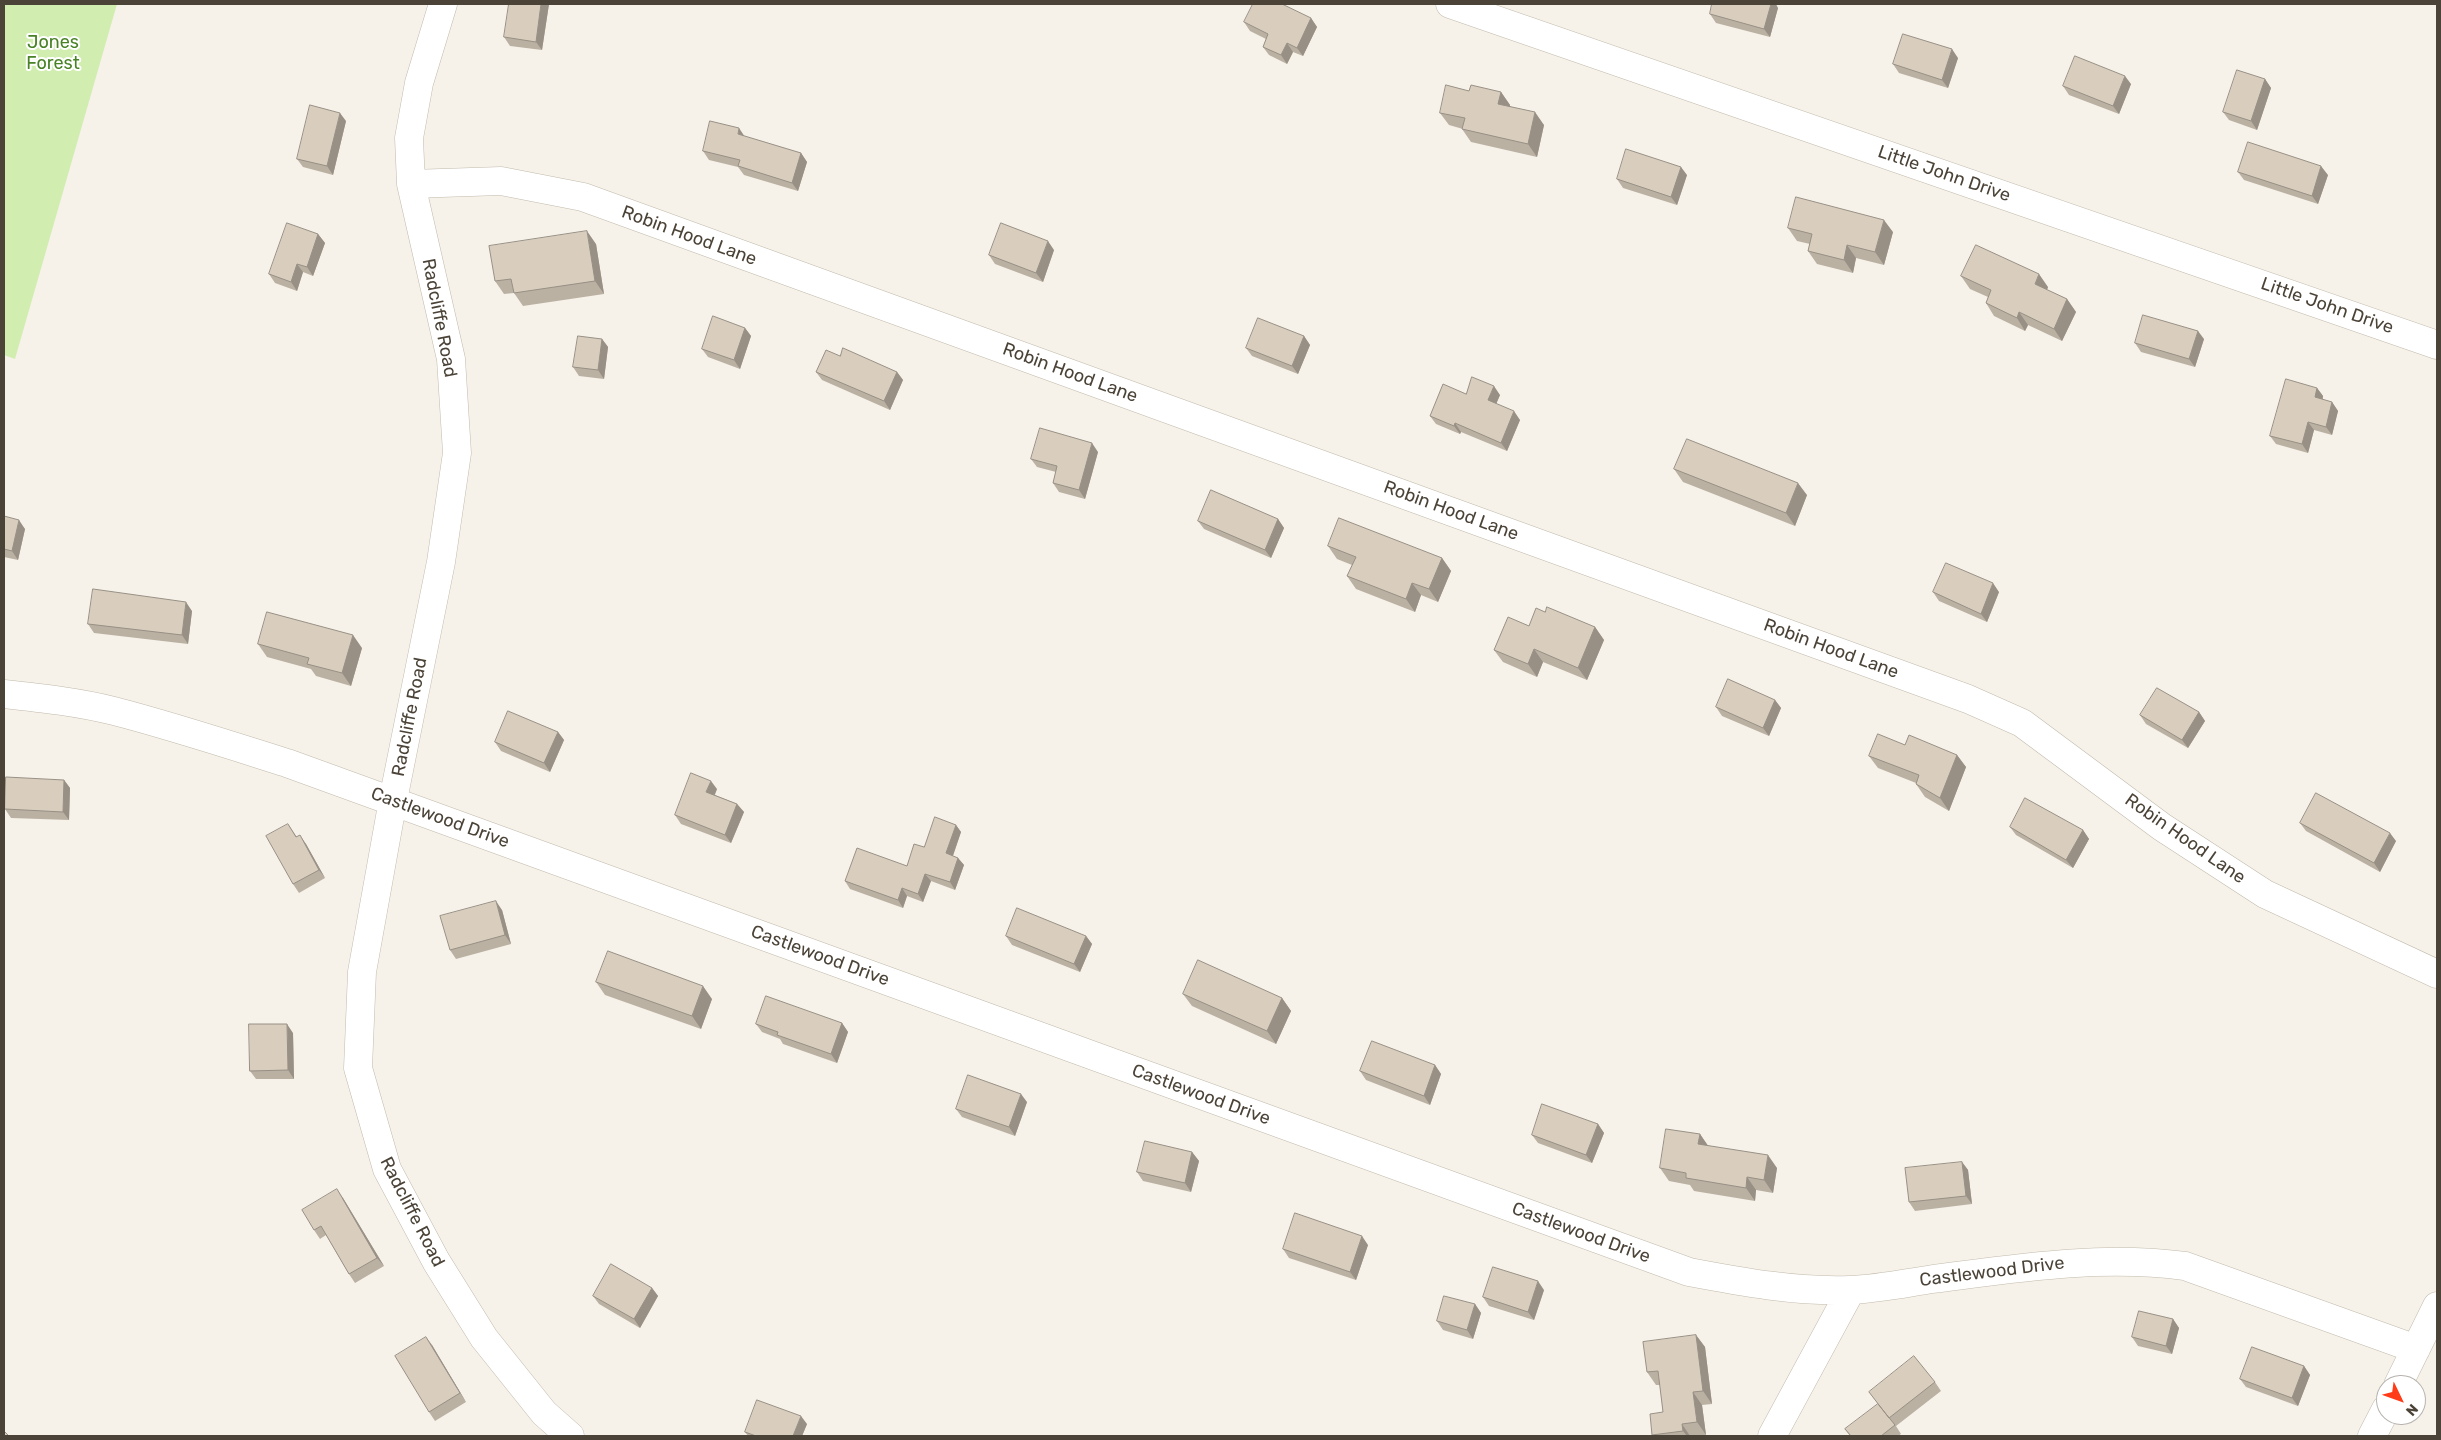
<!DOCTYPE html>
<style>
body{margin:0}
#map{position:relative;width:2441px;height:1440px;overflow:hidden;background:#f6f2ea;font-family:Rubik,sans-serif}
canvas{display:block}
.frame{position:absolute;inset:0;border:5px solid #4b4337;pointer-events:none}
.north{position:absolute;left:2376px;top:1375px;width:50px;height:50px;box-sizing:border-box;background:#fff;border:1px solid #b7b4af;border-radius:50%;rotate:132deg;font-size:14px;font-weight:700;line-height:20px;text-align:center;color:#4b4337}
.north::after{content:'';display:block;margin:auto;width:18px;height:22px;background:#ff3b18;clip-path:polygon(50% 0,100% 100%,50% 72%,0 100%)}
</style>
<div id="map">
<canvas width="2441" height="1440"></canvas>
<div class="frame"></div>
<div class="north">N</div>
</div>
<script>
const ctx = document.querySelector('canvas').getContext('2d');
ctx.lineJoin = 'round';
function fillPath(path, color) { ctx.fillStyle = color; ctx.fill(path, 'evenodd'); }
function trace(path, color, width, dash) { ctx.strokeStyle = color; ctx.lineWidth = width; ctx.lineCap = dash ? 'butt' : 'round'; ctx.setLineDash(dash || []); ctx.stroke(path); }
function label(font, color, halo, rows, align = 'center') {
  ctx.font = font + ' Rubik,sans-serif'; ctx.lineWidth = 4; ctx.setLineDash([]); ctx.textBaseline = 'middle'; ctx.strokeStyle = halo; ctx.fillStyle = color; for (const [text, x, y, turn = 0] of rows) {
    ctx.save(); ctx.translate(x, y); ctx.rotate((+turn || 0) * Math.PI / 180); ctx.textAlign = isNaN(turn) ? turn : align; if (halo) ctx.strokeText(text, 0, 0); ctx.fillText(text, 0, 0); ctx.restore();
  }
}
const green = new Path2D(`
 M 4,4 L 117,4 L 15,359 L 4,355 Z`);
const minor = new Path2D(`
 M 443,4 L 419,83 L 409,138 L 411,184 L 451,359 L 457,453 L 441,562 L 393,800 L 362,972 L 358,1068 L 387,1169 L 436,1261 L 484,1338 L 544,1413 L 570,1436
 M 1450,4 L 2437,345
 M 411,184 L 501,181 L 583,197 L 1968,699 L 2022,723 L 2162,827 L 2265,894 L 2437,974
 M 4,694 C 41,698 78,702 114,711 C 172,726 230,745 287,763 L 1689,1272 C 1742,1282 1796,1292 1850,1290 C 1878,1289 1906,1283 1933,1279 C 2019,1268 2099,1255 2185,1266 L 2416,1349
 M 2398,1385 L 2437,1306
 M 1772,1436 L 1851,1290
 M 2372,1436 L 2386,1409`);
const wall = new Path2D(`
 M 549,4 L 542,50 L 510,46 L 504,37 Z
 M 1778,8 L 1770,37 L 1716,23 L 1710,14 Z
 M 1311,18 L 1317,27 L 1303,56 L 1293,52 L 1287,64 L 1269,55 L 1263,47 L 1266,39 L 1250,31 L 1244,22 Z
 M 1958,58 L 1948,88 L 1899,73 L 1893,64 Z
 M 2265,79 L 2271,88 L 2257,130 L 2229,120 L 2223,112 Z
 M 2131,84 L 2119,114 L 2069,95 L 2063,86 Z
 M 1469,91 L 1501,92 L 1510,105 L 1510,106 L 1544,125 L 1537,157 L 1471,142 L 1462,129 L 1463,129 L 1449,125 L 1440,113 Z
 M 346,121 L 333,175 L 303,167 L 297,159 Z
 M 745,137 L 801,153 L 807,162 L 798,191 L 744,175 L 738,167 L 709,160 L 703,151 Z
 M 2238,172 L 2328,175 L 2318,204 L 2244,180 Z
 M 1687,175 L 1677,205 L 1623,188 L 1617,179 Z
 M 1788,228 L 1893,232 L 1884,265 L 1856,258 L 1853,273 L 1817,264 L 1808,251 L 1810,244 L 1797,241 Z
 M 318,234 L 325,243 L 313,276 L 303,272 L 297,291 L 275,283 L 269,274 Z
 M 596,244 L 604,294 L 523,306 L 514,293 L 504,294 L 495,281 Z
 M 1054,250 L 1043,282 L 995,264 L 989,255 Z
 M 1961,276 L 2048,287 L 2047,290 L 2067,299 L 2076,312 L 2062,341 L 2028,325 L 2025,331 L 1994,316 L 1986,303 L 1988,297 L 1970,289 Z
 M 745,328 L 751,336 L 740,369 L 708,357 L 702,349 Z
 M 1304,336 L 1310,345 L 1298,374 L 1252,356 L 1246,348 Z
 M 602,339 L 608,347 L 604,379 L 579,376 L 573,367 Z
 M 2204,339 L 2195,367 L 2141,352 L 2135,343 Z
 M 840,356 L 897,372 L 903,380 L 890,410 L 822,380 L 816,372 Z
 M 2317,388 L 2323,396 L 2323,400 L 2332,402 L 2338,411 L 2332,435 L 2314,430 L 2308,453 L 2276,444 L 2270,436 Z
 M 1466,394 L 1500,395 L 1496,404 L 1520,420 L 1507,451 L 1461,432 L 1460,434 L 1436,424 L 1430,416 Z
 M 1098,452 L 1085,499 L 1059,492 L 1053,483 L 1056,472 L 1037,467 L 1031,459 Z
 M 1674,469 L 1807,495 L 1795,526 L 1683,482 Z
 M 4,516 L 25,529 L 18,560 L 4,557 Z
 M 1278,519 L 1284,528 L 1271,558 L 1204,529 L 1198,521 Z
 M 1328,546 L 1442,558 L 1451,571 L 1438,602 L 1421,595 L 1415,612 L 1356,589 L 1347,576 L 1352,565 L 1337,559 Z
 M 1933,592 L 1999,592 L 1987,622 L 1939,601 Z
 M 192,611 L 188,644 L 94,633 L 88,624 Z
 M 1545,612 L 1595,627 L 1604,640 L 1587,680 L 1543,662 L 1537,677 L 1503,662 L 1494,650 L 1529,626 Z
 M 258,644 L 362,648 L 351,686 L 316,676 L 311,669 L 267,657 Z
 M 1775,700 L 1781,708 L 1769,736 L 1722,716 L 1716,707 Z
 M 2199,712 L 2205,721 L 2188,748 L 2146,724 L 2140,715 Z
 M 558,732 L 564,740 L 550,772 L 501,751 L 495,742 Z
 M 1905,745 L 1957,755 L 1966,767 L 1949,811 L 1925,797 L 1916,784 L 1916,783 L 1878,768 L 1869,756 Z
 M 64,780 L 70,788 L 69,820 L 11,818 L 5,809 Z
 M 717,789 L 715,795 L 737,804 L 744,812 L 731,843 L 681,824 L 675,815 Z
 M 2300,823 L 2396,841 L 2380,872 L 2306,831 Z
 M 288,824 L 297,837 L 306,844 L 325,878 L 299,893 L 293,884 Z
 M 956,825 L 961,832 L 953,856 L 958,858 L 964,865 L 955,890 L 931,881 L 923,902 L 907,896 L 903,908 L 850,889 L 845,881 L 907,866 L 924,847 Z
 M 2010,827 L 2083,830 L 2089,839 L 2073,868 L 2016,835 Z
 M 502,910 L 511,944 L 456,959 L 450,950 Z
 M 1006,936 L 1086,936 L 1092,944 L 1080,972 L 1012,945 Z
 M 596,982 L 712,999 L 701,1029 L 605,995 Z
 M 1183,994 L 1282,998 L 1291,1011 L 1276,1044 L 1192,1006 Z
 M 842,1023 L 848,1032 L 837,1063 L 783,1044 L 780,1039 L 762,1032 L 756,1024 Z
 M 293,1033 L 294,1079 L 256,1079 L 250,1071 Z
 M 1435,1065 L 1441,1074 L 1430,1105 L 1366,1080 L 1360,1071 Z
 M 1027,1102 L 1015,1136 L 962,1117 L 956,1109 Z
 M 1598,1124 L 1604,1133 L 1592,1163 L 1538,1143 L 1532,1135 Z
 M 1700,1134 L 1707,1145 L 1777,1168 L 1773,1193 L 1756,1190 L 1755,1201 L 1694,1191 L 1690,1185 L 1669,1181 L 1660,1168 Z
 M 1192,1152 L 1199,1161 L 1191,1192 L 1143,1181 L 1137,1172 Z
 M 1962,1162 L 1968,1170 L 1972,1204 L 1915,1211 L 1909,1202 Z
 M 343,1198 L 384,1266 L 355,1283 L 349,1274 L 326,1235 L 320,1239 L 314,1230 Z
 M 1368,1245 L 1356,1280 L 1289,1258 L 1283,1249 Z
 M 652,1288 L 658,1296 L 640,1328 L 599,1304 L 593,1296 Z
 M 1544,1290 L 1534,1320 L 1489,1306 L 1483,1297 Z
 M 1475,1304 L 1481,1313 L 1473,1339 L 1443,1330 L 1437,1321 Z
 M 2173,1319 L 2179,1328 L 2172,1354 L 2138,1346 L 2132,1337 Z
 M 1696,1335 L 1705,1347 L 1712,1404 L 1702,1405 L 1706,1435 L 1696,1436 L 1653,1436 L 1652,1435 L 1663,1412 L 1660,1385 L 1656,1385 L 1647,1372 Z
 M 432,1345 L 466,1402 L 435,1421 L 429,1412 Z
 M 2304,1366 L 2310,1375 L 2298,1406 L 2246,1387 L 2240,1379 Z
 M 1935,1382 L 1941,1391 L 1896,1426 L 1901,1434 L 1898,1436 L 1850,1436 L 1845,1429 L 1882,1409 L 1869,1392 Z
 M 807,1424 L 802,1436 L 748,1436 L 745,1432 Z`);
const shadedWall = new Path2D(`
 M 541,4 L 549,4 L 542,50 L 536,42 Z
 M 1771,4 L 1776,4 L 1778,8 L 1770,37 L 1764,29 Z
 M 1311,18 L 1317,27 L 1303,56 L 1297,48 Z
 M 1287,43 L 1293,52 L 1287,64 L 1281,55 Z
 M 1952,49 L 1958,58 L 1948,88 L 1942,80 Z
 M 2125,76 L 2131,84 L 2119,114 L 2113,106 Z
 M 2265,79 L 2271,88 L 2257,130 L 2251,121 Z
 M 1501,92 L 1510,105 L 1507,116 L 1498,104 Z
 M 1535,112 L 1544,125 L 1537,157 L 1528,144 Z
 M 340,113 L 346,121 L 333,175 L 327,166 Z
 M 739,128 L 745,137 L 738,134 Z
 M 801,153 L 807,162 L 798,191 L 792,183 Z
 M 2321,166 L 2328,175 L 2318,204 L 2312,196 Z
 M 1681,167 L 1687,175 L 1677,205 L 1671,197 Z
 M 1884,220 L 1893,232 L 1884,265 L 1875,252 Z
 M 587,231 L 596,244 L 604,294 L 595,281 Z
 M 318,234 L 325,243 L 313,276 L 307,267 Z
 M 1048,241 L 1054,250 L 1043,282 L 1036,273 Z
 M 1847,245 L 1856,258 L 1853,273 L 1844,260 Z
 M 297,264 L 303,272 L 297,291 L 291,282 Z
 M 2039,274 L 2048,287 L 2044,297 L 2035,284 Z
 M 2067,299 L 2076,312 L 2062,341 L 2054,329 Z
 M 2019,312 L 2028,325 L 2025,331 L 2017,318 Z
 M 745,328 L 751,336 L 740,369 L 734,360 Z
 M 2198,331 L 2204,339 L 2195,367 L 2189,359 Z
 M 1304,336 L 1310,345 L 1298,374 L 1292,366 Z
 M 602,339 L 608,347 L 604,379 L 598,370 Z
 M 897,372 L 903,380 L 890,410 L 884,401 Z
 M 1494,386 L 1500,395 L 1494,409 L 1488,400 Z
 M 2317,388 L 2323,396 L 2321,406 L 2315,397 Z
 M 2332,402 L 2338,411 L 2332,435 L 2326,427 Z
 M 1514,411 L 1520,420 L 1507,451 L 1501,443 Z
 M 2308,422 L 2314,430 L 2308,453 L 2302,444 Z
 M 1455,423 L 1461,432 L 1460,434 L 1454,426 Z
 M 1092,443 L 1098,452 L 1085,499 L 1079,490 Z
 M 1798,483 L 1807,495 L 1795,526 L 1786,513 Z
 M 1278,519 L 1284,528 L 1271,558 L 1265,550 Z
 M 19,520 L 25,529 L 18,560 L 12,551 Z
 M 1442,558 L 1451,571 L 1438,602 L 1429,589 Z
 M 1412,583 L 1421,595 L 1415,612 L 1406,599 Z
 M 1993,583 L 1999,592 L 1987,622 L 1981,614 Z
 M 186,602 L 192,611 L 188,644 L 182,635 Z
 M 1595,627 L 1604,640 L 1587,680 L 1578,668 Z
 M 353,635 L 362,648 L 351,686 L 342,673 Z
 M 1534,649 L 1543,662 L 1537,677 L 1528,664 Z
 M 1775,700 L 1781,708 L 1769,736 L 1763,728 Z
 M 2199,712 L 2205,721 L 2188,748 L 2182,740 Z
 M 558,732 L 564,740 L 550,772 L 544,763 Z
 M 1957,755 L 1966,767 L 1949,811 L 1940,798 Z
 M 64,780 L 70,788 L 69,820 L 63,812 Z
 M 711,781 L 717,789 L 712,800 L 706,792 Z
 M 737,804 L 744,812 L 731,843 L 725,835 Z
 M 956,825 L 961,832 L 951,861 L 946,853 Z
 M 2083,830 L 2089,839 L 2073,868 L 2066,860 Z
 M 2390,833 L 2396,841 L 2380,872 L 2374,863 Z
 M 300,835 L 306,844 L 325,878 L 319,870 Z
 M 958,858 L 964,865 L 955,890 L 950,882 Z
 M 925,874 L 931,881 L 923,902 L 918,894 Z
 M 902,888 L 907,896 L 903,908 L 898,900 Z
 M 496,901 L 502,910 L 511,944 L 505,935 Z
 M 1086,936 L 1092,944 L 1080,972 L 1074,964 Z
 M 703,986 L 712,999 L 701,1029 L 692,1016 Z
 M 1282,998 L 1291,1011 L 1276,1044 L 1267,1031 Z
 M 842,1023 L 848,1032 L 837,1063 L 831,1054 Z
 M 287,1024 L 293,1033 L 294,1079 L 288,1070 Z
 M 1435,1065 L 1441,1074 L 1430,1105 L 1424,1096 Z
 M 1021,1094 L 1027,1102 L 1015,1136 L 1009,1127 Z
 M 1598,1124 L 1604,1133 L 1592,1163 L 1586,1155 Z
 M 1700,1134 L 1709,1147 L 1698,1144 Z
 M 1192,1152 L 1199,1161 L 1191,1192 L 1185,1183 Z
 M 1768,1155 L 1777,1168 L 1773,1193 L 1764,1180 Z
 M 1962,1162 L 1968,1170 L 1972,1204 L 1966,1196 Z
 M 1747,1177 L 1756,1190 L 1755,1201 L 1746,1188 Z
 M 337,1189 L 343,1198 L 384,1266 L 377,1258 Z
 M 1362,1236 L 1368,1245 L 1356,1280 L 1350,1272 Z
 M 1538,1281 L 1544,1290 L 1534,1320 L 1528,1312 Z
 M 652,1288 L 658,1296 L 640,1328 L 634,1319 Z
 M 1475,1304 L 1481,1313 L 1473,1339 L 1467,1330 Z
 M 2173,1319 L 2179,1328 L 2172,1354 L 2166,1346 Z
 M 1696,1335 L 1705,1347 L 1712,1404 L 1703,1391 Z
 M 426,1337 L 432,1345 L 466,1402 L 460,1393 Z
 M 2304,1366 L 2310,1375 L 2298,1406 L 2292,1398 Z
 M 1693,1392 L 1702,1405 L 1706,1435 L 1697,1422 Z
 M 801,1416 L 807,1424 L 802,1436 L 793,1436 Z
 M 1682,1424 L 1690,1436 L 1687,1436 L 1683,1431 Z`);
const building = new Path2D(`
 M 509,4 L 541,4 L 536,42 L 504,37 Z
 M 1253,4 L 1282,4 L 1311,18 L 1297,48 L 1287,43 L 1281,55 L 1263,47 L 1268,34 L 1244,22 Z
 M 1712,4 L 1771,4 L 1764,29 L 1710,14 Z
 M 1903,34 L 1952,49 L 1942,80 L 1893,64 Z
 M 2075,56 L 2125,76 L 2113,106 L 2063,86 Z
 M 2237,70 L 2265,79 L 2251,121 L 2223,112 Z
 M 1446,85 L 1469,91 L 1471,85 L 1501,92 L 1498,104 L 1535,112 L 1528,144 L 1462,129 L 1465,118 L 1440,113 Z
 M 310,105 L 340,113 L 327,166 L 297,159 Z
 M 710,121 L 739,128 L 738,134 L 801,153 L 792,183 L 738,166 L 740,160 L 703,151 Z
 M 2248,142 L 2321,166 L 2312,196 L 2238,172 Z
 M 1626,149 L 1681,167 L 1671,197 L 1617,179 Z
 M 1796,197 L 1884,220 L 1875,252 L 1847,245 L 1844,260 L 1808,251 L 1812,234 L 1788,228 Z
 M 287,223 L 318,234 L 307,267 L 297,264 L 291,282 L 269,274 Z
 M 1001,223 L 1048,241 L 1036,273 L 989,255 Z
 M 587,231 L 595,281 L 514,293 L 511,279 L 495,281 L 489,246 Z
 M 1976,245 L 2039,274 L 2035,284 L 2067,299 L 2054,329 L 2019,312 L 2017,318 L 1986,303 L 1991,290 L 1961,276 Z
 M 2143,315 L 2198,331 L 2189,359 L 2135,343 Z
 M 713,316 L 745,328 L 734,360 L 702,349 Z
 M 1258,318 L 1304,336 L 1292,366 L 1246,348 Z
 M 578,336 L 602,339 L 598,370 L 573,367 Z
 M 843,348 L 897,372 L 884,401 L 816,372 L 826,350 L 840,356 Z
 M 1472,377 L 1494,386 L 1488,400 L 1514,411 L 1501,443 L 1455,423 L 1454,426 L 1430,416 L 1443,384 L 1466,394 Z
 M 2286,379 L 2317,388 L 2315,397 L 2332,402 L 2326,427 L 2308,422 L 2302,444 L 2270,436 Z
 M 1040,428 L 1092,443 L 1079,490 L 1053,483 L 1057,466 L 1031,459 Z
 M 1687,439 L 1798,483 L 1786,513 L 1674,469 Z
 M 1211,490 L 1278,519 L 1265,550 L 1198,521 Z
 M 4,516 L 19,520 L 12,551 L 4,549 Z
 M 1339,518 L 1442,558 L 1429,589 L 1412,583 L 1406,599 L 1347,576 L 1356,557 L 1328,546 Z
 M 1946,563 L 1993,583 L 1981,614 L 1933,592 Z
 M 93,589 L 186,602 L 182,635 L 88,624 Z
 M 1547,607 L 1595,627 L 1578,668 L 1534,649 L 1528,664 L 1494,650 L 1508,617 L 1529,626 L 1536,608 L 1545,612 Z
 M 267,612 L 353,635 L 342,673 L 307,664 L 309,658 L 258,644 Z
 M 1728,679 L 1775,700 L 1763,728 L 1716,707 Z
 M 2157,688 L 2199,712 L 2182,740 L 2140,715 Z
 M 508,711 L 558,732 L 544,763 L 495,742 Z
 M 1878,734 L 1905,745 L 1909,735 L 1957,755 L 1940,798 L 1916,784 L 1919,775 L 1869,756 Z
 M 691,773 L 711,781 L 706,792 L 737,804 L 725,835 L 675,815 Z
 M 6,777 L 64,780 L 63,812 L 5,809 Z
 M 2316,793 L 2390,833 L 2374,863 L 2300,823 Z
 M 2025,798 L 2083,830 L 2066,860 L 2010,827 Z
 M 935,817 L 956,825 L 946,853 L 958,858 L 950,882 L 925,874 L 918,894 L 902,888 L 898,900 L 845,881 L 857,848 L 907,866 L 914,844 L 924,847 Z
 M 288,824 L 296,837 L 300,835 L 319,870 L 293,884 L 266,836 Z
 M 496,901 L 505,935 L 450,950 L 440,916 Z
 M 1017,908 L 1086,936 L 1074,964 L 1006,936 Z
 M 608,951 L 703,986 L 692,1016 L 596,982 Z
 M 1198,960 L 1282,998 L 1267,1031 L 1183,994 Z
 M 766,996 L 842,1023 L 831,1054 L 777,1035 L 778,1032 L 756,1024 Z
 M 249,1024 L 287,1024 L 288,1070 L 250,1071 Z
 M 1372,1041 L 1435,1065 L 1424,1096 L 1360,1071 Z
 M 968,1075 L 1021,1094 L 1009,1127 L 956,1109 Z
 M 1542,1104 L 1598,1124 L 1586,1155 L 1532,1135 Z
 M 1666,1129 L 1700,1134 L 1698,1144 L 1768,1155 L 1764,1180 L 1747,1177 L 1746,1188 L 1686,1178 L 1686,1173 L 1660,1168 Z
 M 1145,1141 L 1192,1152 L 1185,1183 L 1137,1172 Z
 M 1962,1162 L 1966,1196 L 1909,1202 L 1905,1168 Z
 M 337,1189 L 377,1258 L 349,1274 L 321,1226 L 314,1230 L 302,1210 Z
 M 1295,1213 L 1362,1236 L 1350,1272 L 1283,1249 Z
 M 611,1264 L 652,1288 L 634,1319 L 593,1296 Z
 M 1493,1267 L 1538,1281 L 1528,1312 L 1483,1297 Z
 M 1444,1296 L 1475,1304 L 1467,1330 L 1437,1321 Z
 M 2139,1311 L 2173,1319 L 2166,1346 L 2132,1337 Z
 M 1696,1335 L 1703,1391 L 1693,1392 L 1697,1422 L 1682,1424 L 1683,1431 L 1652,1435 L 1650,1414 L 1663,1412 L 1658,1371 L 1647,1372 L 1643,1342 Z
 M 426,1337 L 460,1393 L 429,1412 L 395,1356 Z
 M 2252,1347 L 2304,1366 L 2292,1398 L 2240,1379 Z
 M 1914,1356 L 1935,1382 L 1889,1418 L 1869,1392 Z
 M 757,1400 L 801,1416 L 793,1436 L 756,1436 L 745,1432 Z
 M 1878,1404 L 1895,1425 L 1881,1436 L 1851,1436 L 1845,1429 Z
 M 4,1431 L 9,1436 L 4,1436 Z`);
const parkNames = [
 ["Jones",53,43],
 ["Forest",53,64]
];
const streetNames = [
 ["Little John Drive",1944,174,19],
 ["Robin Hood Lane",689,236,20],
 ["Little John Drive",2327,306,19],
 ["Radcliffe Road",439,318,79],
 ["Robin Hood Lane",1070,373,20],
 ["Robin Hood Lane",1451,511,20],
 ["Robin Hood Lane",1831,649,20],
 ["Radcliffe Road",410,717,-79],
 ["Castlewood Drive",440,818,20],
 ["Robin Hood Lane",2185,839,35],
 ["Castlewood Drive",820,956,20],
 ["Castlewood Drive",1201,1095,20],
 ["Radcliffe Road",412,1212,63],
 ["Castlewood Drive",1581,1233,20],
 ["Castlewood Drive",1992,1272,-7]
];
fillPath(green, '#d1edb0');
trace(minor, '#c2baab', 29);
trace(minor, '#fff', 28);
fillPath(wall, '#bbb1a3');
fillPath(shadedWall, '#989085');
fillPath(building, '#d9cebe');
trace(building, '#989085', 1);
label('18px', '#488225', '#fff', parkNames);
label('18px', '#4b4337', '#fff', streetNames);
</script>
